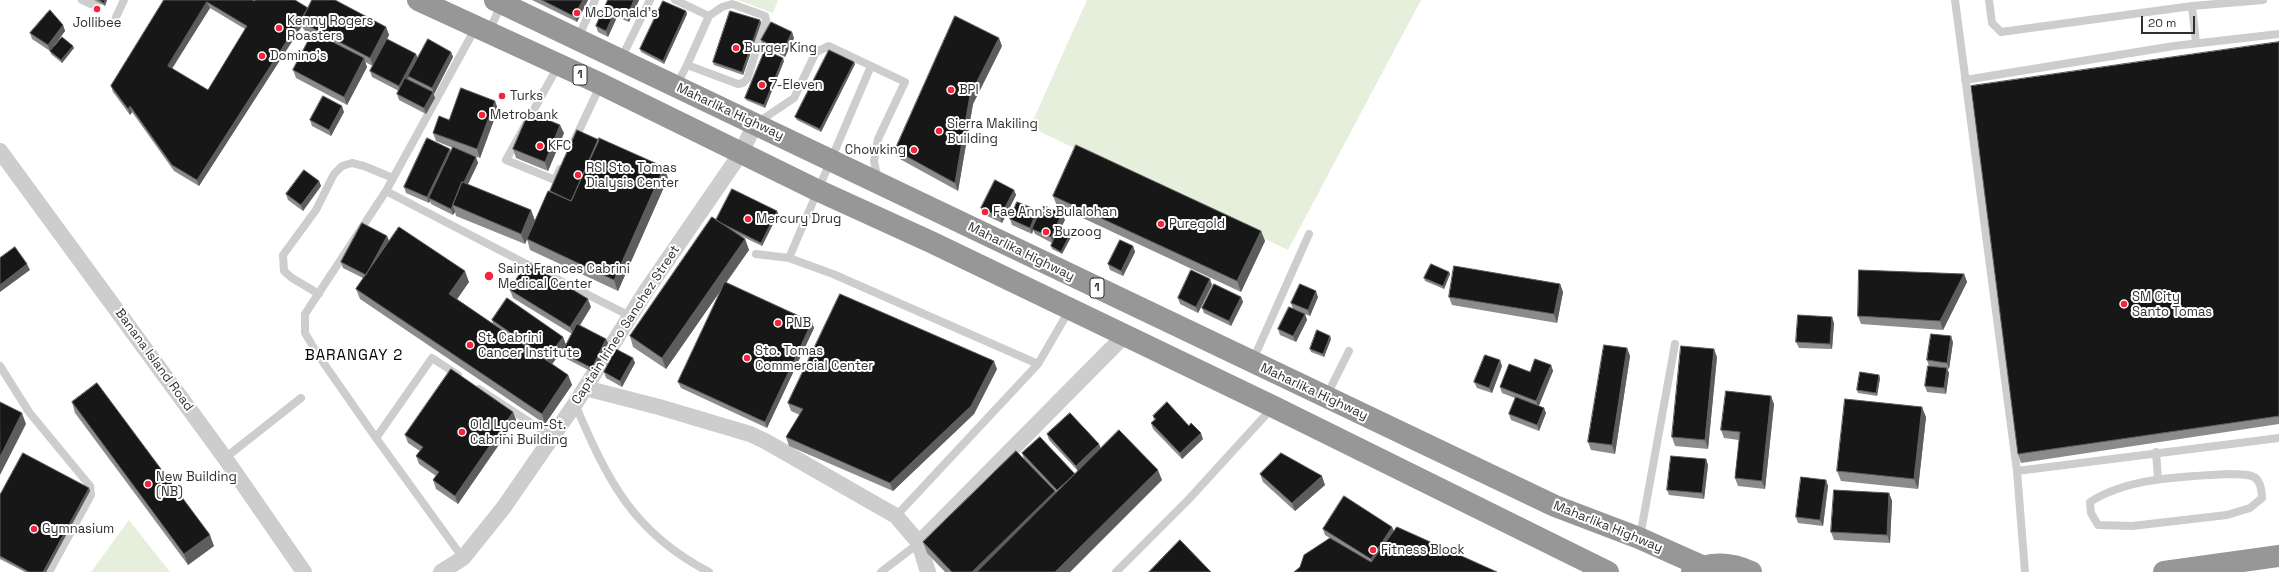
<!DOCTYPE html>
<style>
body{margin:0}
#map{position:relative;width:2279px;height:572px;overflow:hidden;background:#fff;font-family:"Space Grotesk",sans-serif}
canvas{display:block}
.scale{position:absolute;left:2141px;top:16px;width:54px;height:18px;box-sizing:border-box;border:2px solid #303030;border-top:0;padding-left:5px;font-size:12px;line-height:14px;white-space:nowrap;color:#303030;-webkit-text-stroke:3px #fff;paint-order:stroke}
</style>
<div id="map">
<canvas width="2279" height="572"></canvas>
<div class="scale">20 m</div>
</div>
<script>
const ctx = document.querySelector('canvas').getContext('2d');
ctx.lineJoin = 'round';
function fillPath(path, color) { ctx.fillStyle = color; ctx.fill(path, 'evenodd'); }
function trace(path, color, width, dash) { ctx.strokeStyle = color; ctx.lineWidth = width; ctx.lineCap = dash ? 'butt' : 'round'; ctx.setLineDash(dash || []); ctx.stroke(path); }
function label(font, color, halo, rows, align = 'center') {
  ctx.font = font + ' "Space Grotesk",sans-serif'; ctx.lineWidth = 4; ctx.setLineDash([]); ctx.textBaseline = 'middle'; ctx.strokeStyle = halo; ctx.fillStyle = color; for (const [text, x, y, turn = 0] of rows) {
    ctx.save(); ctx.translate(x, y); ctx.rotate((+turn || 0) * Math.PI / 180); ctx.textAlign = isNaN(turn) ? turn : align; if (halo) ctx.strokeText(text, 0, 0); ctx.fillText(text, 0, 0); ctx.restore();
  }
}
const green = new Path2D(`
 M 738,0 L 778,0 L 773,13 Z
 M 1087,0 L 1421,0 L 1288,250 L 1030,127 Z
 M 129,520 L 170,572 L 91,572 Z`);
const lane = new Path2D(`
 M 82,0 L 91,4 L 101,0
 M 675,0 L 709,16 L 687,65 L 676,86
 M 1955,0 L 2017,471 L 2025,572
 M 1989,0 L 1992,23 L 2001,32 L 2192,6 L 2263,0
 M 2192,6 L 2196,43
 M 116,17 L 124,0
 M 489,31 L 502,3
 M 578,38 L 595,0
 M 621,59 L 650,0
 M 687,65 L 738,84 L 743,83 L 747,79 L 766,20 L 765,16 L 732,4 L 722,7 L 709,16
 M 558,66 L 506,160 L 555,180 L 560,169
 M 1965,80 L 2174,46 L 2279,34
 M 757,123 L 794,98 L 816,52 L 829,46 L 905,82 L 878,139 L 874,161 L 878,180
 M 574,141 L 601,84
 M 386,191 L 534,268
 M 756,254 L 789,258 L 833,274 L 1038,364 L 1070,309
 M 789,258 L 871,66
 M 545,273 L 632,317
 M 319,294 L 292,278 L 284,271 L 283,255 L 316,210 L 334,174 L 342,166 L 352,163 L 364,166 L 393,178
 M 1253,360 L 1309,234
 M 0,366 L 29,412 L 90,486 L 91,495 L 49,572
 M 458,375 L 432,358 L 376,438 L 463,558
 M 479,389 L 551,436
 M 1326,397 L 1349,351
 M 575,404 C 607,479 632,532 709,572
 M 376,438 L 318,355 L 305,333 L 305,314 L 386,191 L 476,27
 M 2156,452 L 2158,479
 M 225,458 L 301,398
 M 2017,471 L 2279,438
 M 2227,474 C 2249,475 2261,471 2262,498 L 2250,508 L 2227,515 L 2132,526 L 2098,525 L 2091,513 L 2090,502 C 2129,477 2182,477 2227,474 Z
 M 896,516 L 1038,364
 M 1640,537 L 1675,344
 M 881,572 L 919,543
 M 1116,572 L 1189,499 L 1273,407`);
const street = new Path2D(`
 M 0,151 L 225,458 L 304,572
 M 585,388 L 659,407 L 750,434 L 765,441 L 896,516 L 919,543
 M 441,572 L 463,558 L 504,507 L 575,404 L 646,291 L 741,153 L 755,124
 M 928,572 L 919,543 L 1125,335`);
const highway = new Path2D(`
 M 418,0 L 601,84 L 817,190 L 931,242 L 1274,407 L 1608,572
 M 495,0 L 1555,506 L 1639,538 L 1704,567
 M 1692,572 C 1710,561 1732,563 1751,572
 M 2164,572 L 2279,556`);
const wall = new Path2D(`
 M 94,0 L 107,0 L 105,6 Z
 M 164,0 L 255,1 L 308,8 L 386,27 L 389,35 L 387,39 L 416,54 L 418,59 L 451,52 L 453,57 L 434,94 L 433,94 L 435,98 L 426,114 L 399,100 L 397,94 L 399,91 L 372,77 L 370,71 L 373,66 L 365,62 L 367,67 L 347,105 L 296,78 L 293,70 L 312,34 L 304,30 L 302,26 L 199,186 L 174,171 L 132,112 L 130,115 L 113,92 L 111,86 ZM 210,8 L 245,29 L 208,90 L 172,68 Z
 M 532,0 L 588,0 L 577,22 Z
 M 608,0 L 639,0 L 629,22 L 617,17 L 608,37 L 598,32 L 596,26 Z
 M 686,11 L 687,14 L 664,64 L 641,52 L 640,49 Z
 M 760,20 L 761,23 L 743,75 L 714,65 L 713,62 Z
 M 63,25 L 65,31 L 50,51 L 32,39 L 30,33 Z
 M 794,38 L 785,57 L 763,46 L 761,40 Z
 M 2279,42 L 2279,424 L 2021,463 L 2018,454 Z
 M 1002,46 L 973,104 L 958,191 L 898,158 L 895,150 Z
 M 74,48 L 62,63 L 51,54 L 50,51 Z
 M 784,61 L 765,108 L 746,100 L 745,98 Z
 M 854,62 L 855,64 L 821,132 L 797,120 L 795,117 Z
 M 498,109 L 480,158 L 471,155 L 476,157 L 478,163 L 468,184 L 531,210 L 535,221 L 550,191 L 668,178 L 618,291 L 530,250 L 527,239 L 525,244 L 456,216 L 455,212 L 453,215 L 431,204 L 430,201 L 429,203 L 406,193 L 404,187 L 451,152 L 453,148 L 436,141 L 433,133 L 449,120 Z
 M 344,112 L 331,136 L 312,126 L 310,120 Z
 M 564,133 L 548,171 L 516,158 L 513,149 Z
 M 319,181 L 321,186 L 303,211 L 288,200 L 286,194 Z
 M 1014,190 L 1016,195 L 1002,223 L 983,214 L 981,208 Z
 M 1053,196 L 1261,231 L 1265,241 L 1241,292 L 1057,206 Z
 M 777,211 L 778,214 L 762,246 L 735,233 L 745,239 L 749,250 L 726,282 L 814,328 L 767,428 L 681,388 L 678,382 L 723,287 L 666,369 L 633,347 L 630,336 L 716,220 Z
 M 1039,215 L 1065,220 L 1060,229 L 1070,234 L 1071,237 L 1062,254 L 1052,249 L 1051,246 L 1052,243 L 1035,234 L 1033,230 L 1032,234 L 1012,225 L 1010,219 Z
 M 387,236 L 389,241 L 469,282 L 457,299 L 493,324 L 492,320 L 563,337 L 566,345 L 552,364 L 568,375 L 572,385 L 545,424 L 360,299 L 356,289 L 363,278 L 343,268 L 341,262 Z
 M 1133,246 L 1135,252 L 1123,276 L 1110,270 L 1108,264 Z
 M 1449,272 L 1450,274 L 1444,289 L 1425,281 L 1424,278 Z
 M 1964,274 L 1967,282 L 1943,330 L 1861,324 L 1858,316 Z
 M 1560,284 L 1563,292 L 1557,323 L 1452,305 L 1449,297 Z
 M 1212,285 L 1198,313 L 1180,304 L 1178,298 Z
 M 510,290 L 591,307 L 580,325 L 606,339 L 609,345 L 594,373 L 565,358 L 562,353 L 572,334 L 513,298 Z
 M 1241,297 L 1243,302 L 1231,326 L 1204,313 L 1202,308 Z
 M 1318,297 L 1310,316 L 1293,309 L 1291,303 Z
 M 1305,314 L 1307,320 L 1296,342 L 1280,335 L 1278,329 Z
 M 1834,323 L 1832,349 L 1799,348 L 1796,342 Z
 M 1331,339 L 1324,357 L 1311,352 L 1310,349 Z
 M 1953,342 L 1949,369 L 1947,368 L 1949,373 L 1946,394 L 1927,392 L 1925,386 L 1929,366 L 1927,360 Z
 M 1627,348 L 1630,356 L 1615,454 L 1591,450 L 1588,442 Z
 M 1717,357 L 1708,449 L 1675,446 L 1672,437 Z
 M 633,358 L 635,363 L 622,387 L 606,378 L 604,372 Z
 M 1551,365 L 1553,371 L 1539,406 L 1546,413 L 1539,431 L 1511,420 L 1509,414 L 1515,398 L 1502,393 L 1500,387 L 1530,372 Z
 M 1502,366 L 1492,393 L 1477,388 L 1474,382 Z
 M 997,369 L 974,414 L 893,491 L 789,446 L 786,437 L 800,415 L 791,411 L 788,403 Z
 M 1880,378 L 1877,396 L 1858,393 L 1857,390 Z
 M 72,402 L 214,546 L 188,565 L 75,413 Z
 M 1774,404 L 1765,489 L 1738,486 L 1735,478 L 1739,440 L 1724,438 L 1721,430 Z
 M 513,412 L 516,420 L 458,504 L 436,489 L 433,480 L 436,476 L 419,464 L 416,456 L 420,451 L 408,443 L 405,435 Z
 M 1153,416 L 1189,426 L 1203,439 L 1182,459 L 1153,429 L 1151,423 L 1154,420 Z
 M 1926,417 L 1918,489 L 1841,481 L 1837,471 Z
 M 1047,434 L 1099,444 L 1101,449 L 1162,480 L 1070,572 L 945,572 L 927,553 L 923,542 L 1035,471 L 1024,459 L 1022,453 L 1075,474 L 1078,471 L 1049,440 Z
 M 1706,459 L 1708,465 L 1704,499 L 1669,495 L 1667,490 Z
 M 1260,474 L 1325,485 L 1295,511 L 1263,482 Z
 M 1826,480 L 1828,486 L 1823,526 L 1798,523 L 1796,517 Z
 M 89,488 L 90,491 L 46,572 L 25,572 L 0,559 L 0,495 Z
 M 1889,493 L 1892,501 L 1890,543 L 1834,540 L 1831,532 Z
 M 1392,527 L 1394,532 L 1497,572 L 1300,567 L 1333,540 L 1325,535 L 1323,529 Z`);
const shadedWall = new Path2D(`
 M 105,0 L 107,0 L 105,6 L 104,3 Z
 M 583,0 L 588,0 L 577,22 L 574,16 Z
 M 634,0 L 639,0 L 629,22 L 627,16 Z
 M 207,2 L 210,8 L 170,72 L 168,66 Z
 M 308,8 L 301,22 L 302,26 L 199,186 L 197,180 Z
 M 615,11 L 617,17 L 608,37 L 606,31 Z
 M 686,11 L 687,14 L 664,64 L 663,61 Z
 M 760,20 L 761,23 L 743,75 L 742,72 Z
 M 63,25 L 65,31 L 50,51 L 48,45 Z
 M 386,27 L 389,35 L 373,66 L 370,58 Z
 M 792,32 L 794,38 L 785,57 L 783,51 Z
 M 999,38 L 1002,46 L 973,104 L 958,191 L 955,183 L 970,95 Z
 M 73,46 L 74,48 L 62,63 L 61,60 Z
 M 451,52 L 453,57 L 434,94 L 432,88 Z
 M 416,54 L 418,60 L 401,92 L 399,86 Z
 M 364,58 L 367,67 L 347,105 L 344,97 Z
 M 783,58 L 784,61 L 765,108 L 764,105 Z
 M 854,62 L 855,64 L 821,132 L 820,129 Z
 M 433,92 L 435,98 L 426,114 L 424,108 Z
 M 495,101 L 498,109 L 480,158 L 477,149 Z
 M 130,106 L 132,112 L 130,115 L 128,109 Z
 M 342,106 L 344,112 L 331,136 L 329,130 Z
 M 560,125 L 564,133 L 548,171 L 545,162 Z
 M 450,149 L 452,155 L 429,198 L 430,201 L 429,203 L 427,197 Z
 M 476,157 L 478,163 L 457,207 L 453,205 Z
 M 664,167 L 668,178 L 618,291 L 614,280 Z
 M 319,181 L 321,186 L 303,211 L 301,205 Z
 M 1014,190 L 1016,195 L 1002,223 L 1000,217 Z
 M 453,206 L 455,212 L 453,215 L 451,209 Z
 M 531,210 L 535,221 L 525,244 L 521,234 Z
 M 1037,210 L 1039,216 L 1032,229 L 1033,230 L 1032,234 L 1030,228 Z
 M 777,211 L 778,214 L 762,246 L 761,243 Z
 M 1062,214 L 1065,220 L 1053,243 L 1051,237 Z
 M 1261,231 L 1265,241 L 1241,292 L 1237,281 Z
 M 1070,234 L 1071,237 L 1062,254 L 1061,252 Z
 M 387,236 L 389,241 L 366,275 Z
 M 745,239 L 749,250 L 666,369 L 662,358 Z
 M 1133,246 L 1135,252 L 1123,276 L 1121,271 Z
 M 27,264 L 30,270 L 0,292 L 0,285 Z
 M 465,271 L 469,282 L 453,305 L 449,294 Z
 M 1449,272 L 1450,274 L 1444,289 L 1443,286 Z
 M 1964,274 L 1967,282 L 1943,330 L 1940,321 Z
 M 1210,279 L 1212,285 L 1198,313 L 1196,307 Z
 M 1560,284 L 1563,292 L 1557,323 L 1554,314 Z
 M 1316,291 L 1318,297 L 1310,316 L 1308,310 Z
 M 1241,297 L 1243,302 L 1231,326 L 1229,321 Z
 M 588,299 L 591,307 L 574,335 L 570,327 Z
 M 1305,314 L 1307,320 L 1296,342 L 1293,336 Z
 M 1832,317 L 1834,323 L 1832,349 L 1830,344 Z
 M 812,322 L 814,328 L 767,428 L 765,422 Z
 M 1330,336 L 1331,339 L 1324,357 L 1323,354 Z
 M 1951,336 L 1953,342 L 1949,369 L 1947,363 Z
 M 563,337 L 566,345 L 550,367 L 547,358 Z
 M 606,339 L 609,345 L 594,373 L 592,368 Z
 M 1627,348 L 1630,356 L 1615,454 L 1612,445 Z
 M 1714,349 L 1717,357 L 1708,449 L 1705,440 Z
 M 633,358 L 635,363 L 622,387 L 620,381 Z
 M 1500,360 L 1502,366 L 1492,393 L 1489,388 Z
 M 994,361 L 997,369 L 974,414 L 893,491 L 890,483 Z
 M 1551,365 L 1553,371 L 1538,407 L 1536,401 Z
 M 1947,368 L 1949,373 L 1946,394 L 1944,388 Z
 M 568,375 L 572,385 L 545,424 L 542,414 Z
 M 1879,375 L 1880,378 L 1877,396 L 1876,393 Z
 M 1771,396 L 1774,404 L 1765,489 L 1762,481 Z
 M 1922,407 L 1926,417 L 1918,489 L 1914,479 Z
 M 1544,408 L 1546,413 L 1539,431 L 1537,425 Z
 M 513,412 L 516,420 L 458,504 L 455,496 Z
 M 22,413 L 26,424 L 0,475 L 0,457 Z
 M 1201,433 L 1203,439 L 1182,459 L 1180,453 Z
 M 1099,444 L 1101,450 L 1078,472 L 1076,466 Z
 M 1706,459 L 1708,465 L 1704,499 L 1702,493 Z
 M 1158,470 L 1162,480 L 1070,572 L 1055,572 Z
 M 1322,476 L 1325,485 L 1295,511 L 1292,503 Z
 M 1826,480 L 1828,486 L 1823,526 L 1820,520 Z
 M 89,488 L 90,491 L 46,572 L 43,572 Z
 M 1055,491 L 1059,501 L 986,572 L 972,572 Z
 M 1889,493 L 1892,501 L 1890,543 L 1887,535 Z
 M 1392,527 L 1394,532 L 1373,565 L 1371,559 Z
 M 210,535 L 214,546 L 188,565 L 184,554 Z`);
const building = new Path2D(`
 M 99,0 L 105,0 L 104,3 Z
 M 164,0 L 252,0 L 255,1 L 255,0 L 295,0 L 308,8 L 197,180 L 172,165 L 130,106 L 128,109 L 111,86 ZM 207,2 L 247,26 L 208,90 L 168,66 Z
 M 312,0 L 335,0 L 386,27 L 370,58 L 301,22 Z
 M 542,0 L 583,0 L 574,16 Z
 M 608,0 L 634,0 L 627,16 L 615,11 L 606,31 L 596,26 Z
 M 663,1 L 686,11 L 663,61 L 640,49 Z
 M 50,10 L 63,25 L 48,45 L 30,33 Z
 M 730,11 L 760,20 L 742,72 L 713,62 Z
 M 955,16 L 999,38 L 970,95 L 955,183 L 895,150 Z
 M 771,22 L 792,32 L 783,51 L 761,40 Z
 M 313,32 L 364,58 L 344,97 L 293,70 Z
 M 62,37 L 73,46 L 61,60 L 50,51 Z
 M 387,39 L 416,54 L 399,86 L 370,71 Z
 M 428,39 L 451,52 L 432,88 L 408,76 Z
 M 2279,42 L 2279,416 L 2018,454 L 1971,86 Z
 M 765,50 L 783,58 L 764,105 L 745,98 Z
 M 829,50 L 854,62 L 820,129 L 795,117 Z
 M 405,78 L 433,92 L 424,108 L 397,94 Z
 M 461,88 L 495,101 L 477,149 L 433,133 L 439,116 L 449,120 Z
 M 323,96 L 342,106 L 329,130 L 310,120 Z
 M 529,112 L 560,125 L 545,162 L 513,149 Z
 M 577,130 L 599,140 L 571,201 L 550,191 Z
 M 427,138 L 450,149 L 427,197 L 404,187 Z
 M 599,138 L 664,167 L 614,280 L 527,239 L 548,191 L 571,201 Z
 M 1076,145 L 1261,231 L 1237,281 L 1053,196 Z
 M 453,147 L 476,157 L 464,182 L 462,182 L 451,209 L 429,198 Z
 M 304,170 L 319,181 L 301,205 L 286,194 Z
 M 995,180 L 1014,190 L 1000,217 L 981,208 Z
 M 462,182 L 531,210 L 521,234 L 453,205 Z
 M 732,189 L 777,211 L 761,243 L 723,224 L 716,220 Z
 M 1017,202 L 1037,210 L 1030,228 L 1010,219 Z
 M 1043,205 L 1062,214 L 1051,237 L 1032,229 Z
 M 712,217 L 745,239 L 662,358 L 630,336 Z
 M 362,223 L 387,236 L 366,275 L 341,262 Z
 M 399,227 L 465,271 L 449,294 L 568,375 L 542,414 L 356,289 Z
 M 1059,229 L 1070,234 L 1061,252 L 1051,246 Z
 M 1120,240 L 1133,246 L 1121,271 L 1108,264 Z
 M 15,247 L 27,264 L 0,285 L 0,258 Z
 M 527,262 L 588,299 L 570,327 L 510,290 Z
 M 1431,264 L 1449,272 L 1443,286 L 1424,278 Z
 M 1454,266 L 1560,284 L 1554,314 L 1449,297 Z
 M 1191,270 L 1210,279 L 1196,307 L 1178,298 Z
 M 1859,270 L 1964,274 L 1940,321 L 1858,316 Z
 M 725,282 L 812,322 L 765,422 L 678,382 Z
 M 1214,284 L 1241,297 L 1229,321 L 1202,308 Z
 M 1300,284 L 1316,291 L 1308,310 L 1291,303 Z
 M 840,294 L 994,361 L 971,406 L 890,483 L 786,437 L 803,409 L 788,403 Z
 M 507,298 L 563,337 L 547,358 L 492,320 Z
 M 1289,307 L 1305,314 L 1293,336 L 1278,329 Z
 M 1798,315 L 1832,317 L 1830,344 L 1796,342 Z
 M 577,324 L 606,339 L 592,368 L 562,353 Z
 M 1317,330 L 1330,336 L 1323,354 L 1310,349 Z
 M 1931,334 L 1951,336 L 1947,363 L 1927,360 Z
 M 1604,345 L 1627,348 L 1612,445 L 1588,442 Z
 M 1681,346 L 1714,349 L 1705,440 L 1672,437 Z
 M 616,349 L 633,358 L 620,381 L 604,372 Z
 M 1485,355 L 1500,360 L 1489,388 L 1474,382 Z
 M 1535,359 L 1551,365 L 1536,401 L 1500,387 L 1509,364 L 1530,372 Z
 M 1928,366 L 1947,368 L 1944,388 L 1925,386 Z
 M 451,369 L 513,412 L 455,496 L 433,480 L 439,472 L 416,456 L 423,447 L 405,435 Z
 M 1860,372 L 1879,375 L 1876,393 L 1857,390 Z
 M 97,383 L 210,535 L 184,554 L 72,402 Z
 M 1726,391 L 1771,396 L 1762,481 L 1735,478 L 1740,432 L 1721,430 Z
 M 1516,397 L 1544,408 L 1537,425 L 1509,414 Z
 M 1845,399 L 1922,407 L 1914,479 L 1837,471 Z
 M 0,402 L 22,413 L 0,457 Z
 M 1167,402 L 1189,426 L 1191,423 L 1201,433 L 1180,453 L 1151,423 L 1156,419 L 1153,416 Z
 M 1070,413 L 1099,444 L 1076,466 L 1047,434 Z
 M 1119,430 L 1158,470 L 1055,572 L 977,572 Z
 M 1040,437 L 1075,474 L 1057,490 L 1022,453 Z
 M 1016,451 L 1055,491 L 972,572 L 952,572 L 923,542 Z
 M 23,453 L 89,488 L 43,572 L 29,572 L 0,556 L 0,495 Z
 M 1281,453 L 1322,476 L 1292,503 L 1260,474 Z
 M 1671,456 L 1706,459 L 1702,493 L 1667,490 Z
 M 1801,477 L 1826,480 L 1820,520 L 1796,517 Z
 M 1834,490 L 1889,493 L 1887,535 L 1831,532 Z
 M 1344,496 L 1392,527 L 1371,559 L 1323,529 Z
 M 1397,527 L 1497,572 L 1294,572 L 1300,567 L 1304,555 L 1330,538 L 1371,562 Z
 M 1180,540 L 1211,572 L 1149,572 Z`);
const markers = [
 [97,9,4,"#f4243c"],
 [577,13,4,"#f4243c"],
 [279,28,4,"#f4243c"],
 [736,48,4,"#f4243c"],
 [262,56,4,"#f4243c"],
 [762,85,4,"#f4243c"],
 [951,90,4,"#f4243c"],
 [502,96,4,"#f4243c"],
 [482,115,4,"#f4243c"],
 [939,131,4,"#f4243c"],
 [540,146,4,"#f4243c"],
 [914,150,4,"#f4243c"],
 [578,175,4,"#f4243c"],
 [985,212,4,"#f4243c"],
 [748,219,4,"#f4243c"],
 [1161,224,4,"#f4243c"],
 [1046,232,4,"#f4243c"],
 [489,276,5,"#f4243c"],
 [2124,304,4,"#f4243c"],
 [778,323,4,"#f4243c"],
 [470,345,4,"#f4243c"],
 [747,358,4,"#f4243c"],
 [462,432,4,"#f4243c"],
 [148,484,4,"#f4243c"],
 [34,529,4,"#f4243c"],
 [1373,550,4,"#f4243c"]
];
const shields = [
 [580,75,14],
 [1097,288,14]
];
const shieldNames = [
 ["1",580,75],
 ["1",1097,288]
];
const poiNames = [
 ["McDonald's",585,13],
 ["Kenny Rogers",287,21],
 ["Roasters",287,36],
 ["Jollibee",97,23,"center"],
 ["Burger King",744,48],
 ["Domino's",270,56],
 ["7-Eleven",770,85],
 ["BPI",959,90],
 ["Turks",510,96],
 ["Metrobank",490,115],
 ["Sierra Makiling",947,124],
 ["Building",947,139],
 ["KFC",548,146],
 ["Chowking",906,150,"right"],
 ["RSI Sto. Tomas",586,168],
 ["Dialysis Center",586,183],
 ["Fae Ann's Bulalohan",993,212],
 ["Mercury Drug",756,219],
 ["Puregold",1169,224],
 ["Buzoog",1054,232],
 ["Saint Frances Cabrini",498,269],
 ["Medical Center",498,284],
 ["SM City",2132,297],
 ["Santo Tomas",2132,312],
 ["PNB",786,323],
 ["St. Cabrini",478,338],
 ["Cancer Institute",478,353],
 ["Sto. Tomas",755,351],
 ["Commercial Center",755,366],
 ["Old Lyceum-St.",470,425],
 ["Cabrini Building",470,440],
 ["New Building",156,477],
 ["(NB)",156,492],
 ["Gymnasium",42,529],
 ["Fitness Block",1381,550]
];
const streetNames = [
 ["Maharlika Highway",730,112,25],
 ["Maharlika Highway",1021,252,26],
 ["Captain Irineo Sanchez Street",626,325,-57],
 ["Banana Island Road",154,360,54],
 ["Maharlika Highway",1314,392,25],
 ["Maharlika Highway",1608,527,22]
];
const quarterNames = [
 ["BARANGAY 2",354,356]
];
fillPath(green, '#e6eedc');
trace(lane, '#cdcdcd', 8);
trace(street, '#cdcdcd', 16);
trace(highway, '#979797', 22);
fillPath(wall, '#8b8b8b');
fillPath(shadedWall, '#5d5d5d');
fillPath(building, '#171717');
trace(building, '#5d5d5d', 1);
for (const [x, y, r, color] of markers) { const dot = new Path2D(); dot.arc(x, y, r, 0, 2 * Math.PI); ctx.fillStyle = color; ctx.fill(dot); trace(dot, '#fff', 1.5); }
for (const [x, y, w] of shields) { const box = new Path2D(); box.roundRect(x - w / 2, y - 10, w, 20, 3); ctx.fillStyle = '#fff'; ctx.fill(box); trace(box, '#303030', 1); }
label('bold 12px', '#303030', null, shieldNames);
label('13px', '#303030', '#fff', poiNames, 'left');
label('13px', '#303030', '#fff', streetNames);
ctx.letterSpacing = '1px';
label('15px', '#000', '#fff', quarterNames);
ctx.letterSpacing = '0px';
</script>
